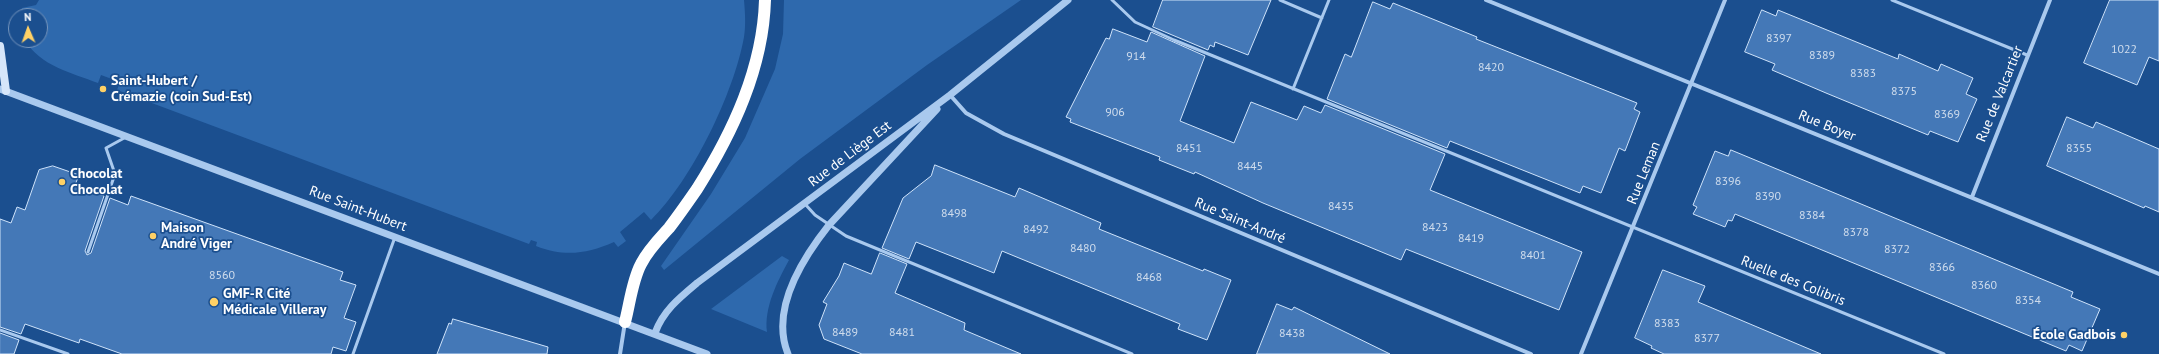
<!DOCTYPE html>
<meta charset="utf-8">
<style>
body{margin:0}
#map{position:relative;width:2159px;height:354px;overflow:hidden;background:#1b4f8f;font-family:"PT Sans",sans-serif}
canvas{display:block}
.north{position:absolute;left:8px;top:8px;width:40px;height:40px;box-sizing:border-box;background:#1b4f8f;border:1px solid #7695bc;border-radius:50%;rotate:358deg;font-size:11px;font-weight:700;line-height:16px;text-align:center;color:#fff}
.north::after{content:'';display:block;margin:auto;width:14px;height:18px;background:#ffd166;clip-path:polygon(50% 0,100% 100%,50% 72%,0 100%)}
</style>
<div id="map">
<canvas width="2159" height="354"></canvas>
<div class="north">N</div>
</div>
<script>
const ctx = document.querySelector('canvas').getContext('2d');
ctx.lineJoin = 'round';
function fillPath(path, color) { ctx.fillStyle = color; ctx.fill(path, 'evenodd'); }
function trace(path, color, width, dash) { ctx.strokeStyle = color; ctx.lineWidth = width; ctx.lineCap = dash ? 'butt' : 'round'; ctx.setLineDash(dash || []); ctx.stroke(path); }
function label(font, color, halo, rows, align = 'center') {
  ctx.font = font + ' "PT Sans",sans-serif'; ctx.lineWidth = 3.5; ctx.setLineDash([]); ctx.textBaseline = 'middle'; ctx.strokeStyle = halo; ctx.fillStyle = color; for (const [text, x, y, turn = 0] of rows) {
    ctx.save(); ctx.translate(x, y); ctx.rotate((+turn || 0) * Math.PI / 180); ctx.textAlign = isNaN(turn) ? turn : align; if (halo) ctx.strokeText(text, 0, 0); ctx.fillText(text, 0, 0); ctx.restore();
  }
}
const green = new Path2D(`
 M 39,0 L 744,0 C 745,12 746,25 744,37 C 734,93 692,180 651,220 L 644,212 L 620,232 L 626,241 L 618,247 L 614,242 C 587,254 564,257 536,246 L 537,242 L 531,240 L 529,244 L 117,90 L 120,82 L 101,75 L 98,83 C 72,73 40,66 25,40 L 40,40 L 40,16 L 20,16 L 22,8 L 36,5 Z
 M 784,0 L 1021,0 L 927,65 L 800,159 L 664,270 L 661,266 L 711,194 L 745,138 L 775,69 L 783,34 Z
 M 782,256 L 789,260 C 777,282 764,308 767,332 L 711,309 Z`);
const building = new Path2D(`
 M 1163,0 L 1271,0 L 1248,55 L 1215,42 L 1214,47 L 1210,45 L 1208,50 L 1153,27 Z
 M 2110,0 L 2159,0 L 2159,61 L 2149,57 L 2137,85 L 2084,63 Z
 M 1373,2 L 1390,9 L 1393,3 L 1477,37 L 1476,39 L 1637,103 L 1634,109 L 1640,112 L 1625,151 L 1619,148 L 1601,193 L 1583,186 L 1580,193 L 1450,141 L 1447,148 L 1327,99 L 1345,54 L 1351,57 Z
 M 1762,10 L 1776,16 L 1778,10 L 1898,59 L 1899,54 L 1938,71 L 1941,64 L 1973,78 L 1966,94 L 1977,99 L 1958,142 L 1930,131 L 1928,135 L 1826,93 L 1772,70 L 1775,64 L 1745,52 Z
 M 1113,29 L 1147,42 L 1151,32 L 1205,56 L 1180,121 L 1234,143 L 1251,102 L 1297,120 L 1304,106 L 1321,113 L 1325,105 L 1445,154 L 1430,190 L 1582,252 L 1559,310 L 1406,249 L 1401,260 L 1263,203 L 1195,172 L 1194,174 L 1159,160 L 1160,157 L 1070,122 L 1071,119 L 1066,117 L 1106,38 L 1109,39 Z
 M 2067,117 L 2093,128 L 2096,122 L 2159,149 L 2159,212 L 2145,206 L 2144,208 L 2047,166 Z
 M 1731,150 L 2073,292 L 2071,297 L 2100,309 L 2082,351 L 2069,345 L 2066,351 L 1735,214 L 1732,221 L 1728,220 L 1725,227 L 1693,214 L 1697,207 L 1693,205 L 1715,151 L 1728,156 Z
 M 935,165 L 1015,197 L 1019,188 L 1101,223 L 1099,229 L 1203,271 L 1204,269 L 1231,280 L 1207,340 L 1178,329 L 1180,324 L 1002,251 L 994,273 L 916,242 L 909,259 L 882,248 L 903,198 L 931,176 Z
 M 53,166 L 79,175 L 75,185 L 104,196 L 85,251 L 87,255 L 91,253 L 110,198 L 128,205 L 131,196 L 343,272 L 340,280 L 356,285 L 344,318 L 356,322 L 346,351 L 333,347 L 331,354 L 122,354 L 80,339 L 79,343 L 25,324 L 21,334 L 0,327 L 0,219 L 11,223 L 17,207 L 25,210 L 39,170 Z
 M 880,253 L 907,264 L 895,293 L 965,323 L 964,330 L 1021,354 L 862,354 L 824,339 L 819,325 L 827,304 L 823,302 L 839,276 L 844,263 L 871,274 Z
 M 1663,270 L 1705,286 L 1698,302 L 1821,354 L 1664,354 L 1651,348 L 1652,346 L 1635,338 Z
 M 1277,304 L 1292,310 L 1294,307 L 1390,354 L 1257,354 Z
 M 453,319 L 548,347 L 547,354 L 437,354 L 449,323 L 451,324 Z
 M 0,333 L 19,340 L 14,354 L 0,354 Z`);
const service = new Path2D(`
 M 1112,0 L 1135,22 L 1174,40 L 1944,354
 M 1280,0 L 1322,18
 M 1892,0 L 2027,55
 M 1293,89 L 1329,0
 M 805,204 L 815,215 L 846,236 L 1132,354
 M 88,252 L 115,174 L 106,148 L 126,137
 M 0,330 L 68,354
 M 353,354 L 395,237`);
const minor = new Path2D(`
 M 1486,0 L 2159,274
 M 950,95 L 966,113 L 1004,134 L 1531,354
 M 1972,197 L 2050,0
 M 620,354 L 625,322
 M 1581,354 L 1725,0`);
const tertiary = new Path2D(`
 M 0,89 L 707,354
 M 655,333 C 663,311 679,298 697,283 L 950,95 L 1068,0
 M 788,354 C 770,310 802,259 829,225 L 937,109`);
const secondary = new Path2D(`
 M 0,46 L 6,91`);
const motorway = new Path2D(`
 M 625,322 C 630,303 632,281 641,264 C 648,250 659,239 669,228 C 679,215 688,202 697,189 C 733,132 763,68 765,0`);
const markers = [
 [103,89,4,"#ffd166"],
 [62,182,4,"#ffd166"],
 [153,236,4,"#ffd166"],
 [214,302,5,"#ffd166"],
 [2124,335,4,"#ffd166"]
];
const numberNames = [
 ["8397",1779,39],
 ["1022",2124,50],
 ["8389",1822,56],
 ["914",1136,57],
 ["8420",1491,68],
 ["8383",1863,74],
 ["8375",1904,92],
 ["906",1115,113],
 ["8369",1947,115],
 ["8451",1189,149],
 ["8355",2079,149],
 ["8445",1250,167],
 ["8396",1728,182],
 ["8390",1768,197],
 ["8435",1341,207],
 ["8498",954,214],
 ["8384",1812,216],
 ["8423",1435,228],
 ["8492",1036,230],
 ["8378",1856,233],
 ["8419",1471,239],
 ["8480",1083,249],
 ["8372",1897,250],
 ["8401",1533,256],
 ["8366",1942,268],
 ["8560",222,276],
 ["8468",1149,278],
 ["8360",1984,286],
 ["8354",2028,301],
 ["8383",1667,324],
 ["8489",845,333],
 ["8481",902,333],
 ["8438",1292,334],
 ["8377",1707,339]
];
const poiNames = [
 ["Saint-Hubert /",111,81],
 ["Crémazie (coin Sud-Est)",111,97],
 ["Chocolat",70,174],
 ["Chocolat",70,190],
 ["Maison",161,228],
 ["André Viger",161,244],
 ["GMF-R Cité",223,294],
 ["Médicale Villeray",223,310],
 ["École Gadbois",2116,335,"right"]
];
const streetNames = [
 ["Rue de Valcartier",2000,94,-68],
 ["Rue Boyer",1827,126,22],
 ["Rue de Liège Est",850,154,-37],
 ["Rue Leman",1644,173,-68],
 ["Rue Saint-Hubert",358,209,21],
 ["Rue Saint-André",1240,221,23],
 ["Ruelle des Colibris",1793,281,22]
];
fillPath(green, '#2e69ad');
fillPath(building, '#4478b7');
trace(building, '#cfe3fa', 1);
trace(service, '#a9c9ee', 3);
trace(minor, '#a9c9ee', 4);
trace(tertiary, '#a9c9ee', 7);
trace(secondary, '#d6e6fa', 8);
trace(motorway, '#fff', 12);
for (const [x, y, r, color] of markers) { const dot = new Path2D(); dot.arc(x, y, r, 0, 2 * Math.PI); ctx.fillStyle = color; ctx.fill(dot); trace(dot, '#1b4f8f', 1.5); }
label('12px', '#d0dded', null, numberNames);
label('bold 14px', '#fff', '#1b4f8f', poiNames, 'left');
label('14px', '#fff', '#1b4f8f', streetNames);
</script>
